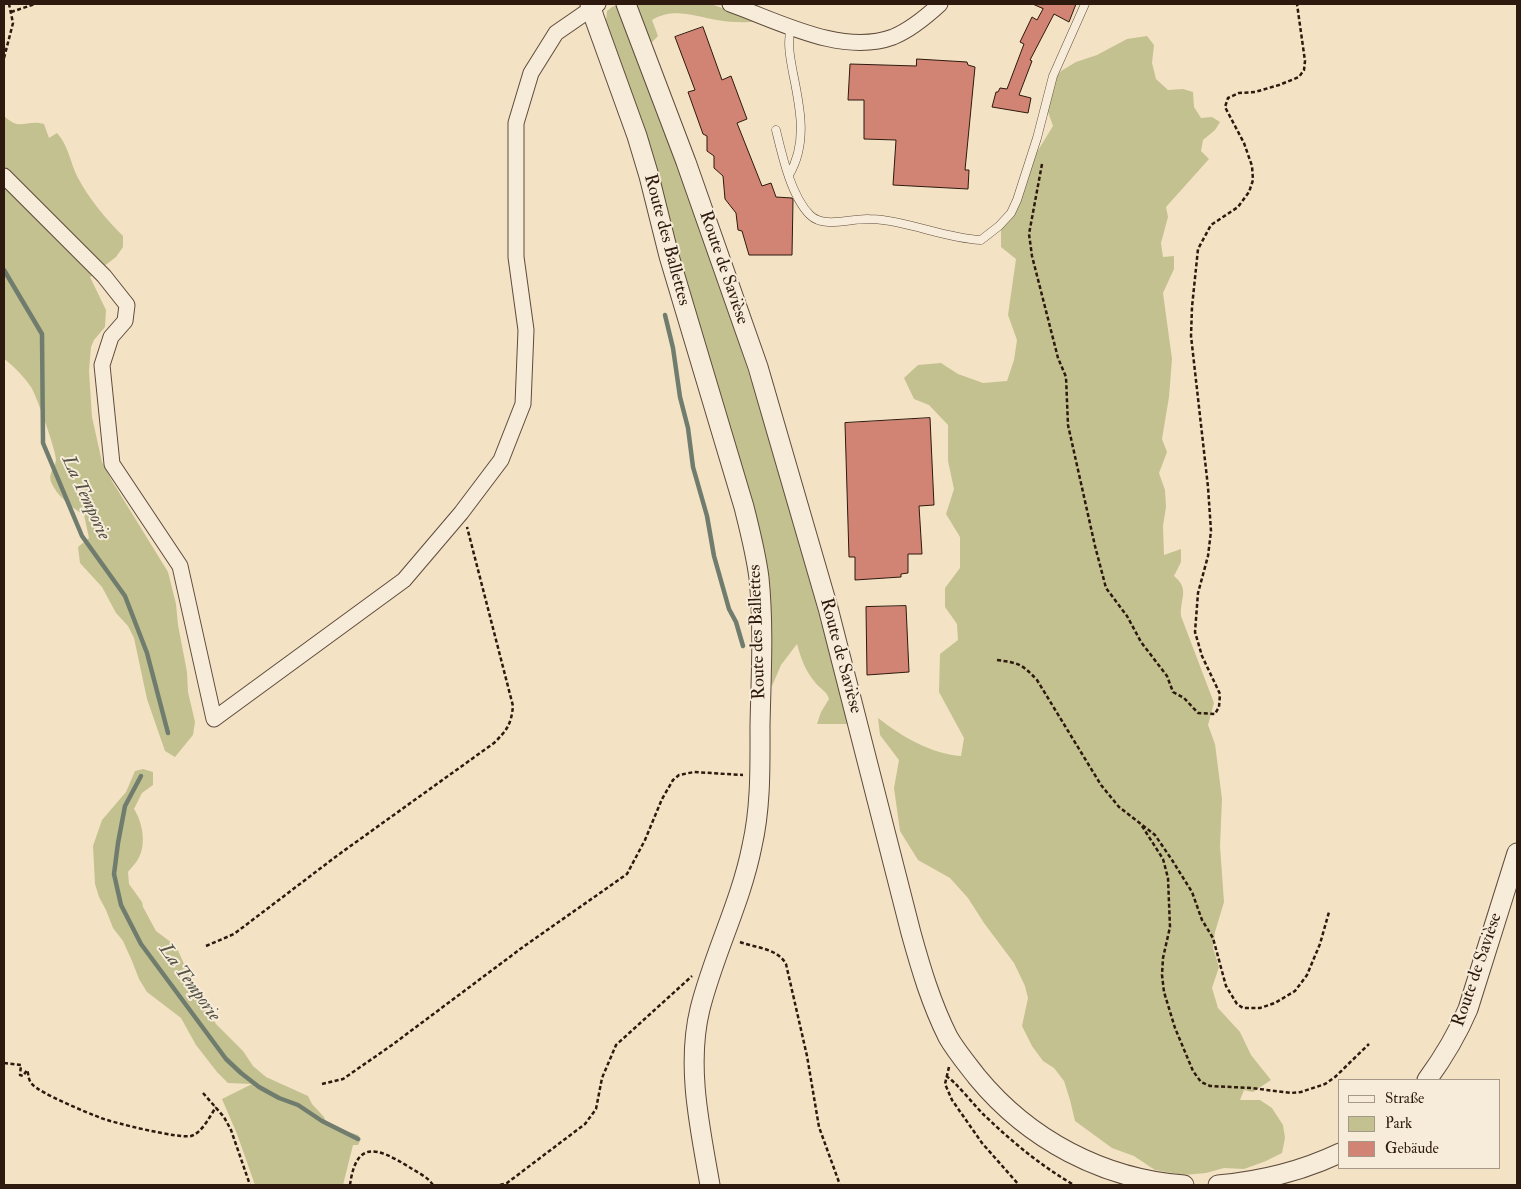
<!DOCTYPE html>
<meta charset="utf-8">
<style>
body{margin:0}
#map{position:relative;width:1521px;height:1189px;overflow:hidden;background:#f3e2c4;font-family:"IM FELL Double Pica",serif}
canvas{display:block}
.frame{position:absolute;inset:0;border:5px solid #2d190e;pointer-events:none}
.legend{position:absolute;left:1338px;top:1079px;width:162px;height:90px;box-sizing:border-box;background:#f7ecd9;border:1px solid #a69888;margin:0;padding:6px 9px;list-style:none;font-size:15px;color:#2d190e}
.legend li{display:flex;align-items:center;gap:10px;height:25px}
.legend b{width:25px;border:1px solid #a69888}
</style>
<div id="map">
<canvas width="1521" height="1189"></canvas>
<div class="frame"></div>
<ul class="legend">
<li><b style="height:6px;background:#f7ecd9"></b>Straße</li>
<li><b style="height:14px;background:#c3c18f"></b>Park</li>
<li><b style="height:14px;background:#d18473"></b>Gebäude</li>
</ul>
</div>
<script>
const ctx = document.querySelector('canvas').getContext('2d');
ctx.lineJoin = 'round';
function fillPath(path, color) { ctx.fillStyle = color; ctx.fill(path, 'evenodd'); }
function trace(path, color, width, dash) { ctx.strokeStyle = color; ctx.lineWidth = width; ctx.lineCap = dash ? 'butt' : 'round'; ctx.setLineDash(dash || []); ctx.stroke(path); }
function label(font, color, halo, rows, align = 'center') {
  ctx.font = font + ' "IM FELL Double Pica",serif'; ctx.lineWidth = 4; ctx.setLineDash([]); ctx.textBaseline = 'middle'; ctx.strokeStyle = halo; ctx.fillStyle = color; for (const [text, x, y, turn = 0] of rows) {
    ctx.save(); ctx.translate(x, y); ctx.rotate((+turn || 0) * Math.PI / 180); ctx.textAlign = isNaN(turn) ? turn : align; if (halo) ctx.strokeText(text, 0, 0); ctx.fillText(text, 0, 0); ctx.restore();
  }
}
const green = new Path2D(`
 M 635,4 L 711,4 L 760,22 C 746,22 730,23 717,20 C 694,16 673,7 652,20 L 658,36 L 651,43 Z
 M 618,5 C 667,136 716,268 758,402 C 791,509 819,616 849,724 L 817,724 L 821,712 L 829,699 C 827,691 819,688 814,681 C 805,670 801,658 797,644 L 781,665 L 772,686 L 770,676 L 765,580 L 608,31 L 606,21 L 607,11 L 612,7 Z
 M 1147,36 L 1154,45 L 1152,63 L 1156,79 L 1168,90 L 1183,89 L 1193,92 L 1194,107 L 1201,118 L 1212,117 L 1220,122 L 1215,130 L 1203,140 L 1201,151 L 1209,159 L 1166,207 L 1168,217 L 1161,243 L 1163,257 L 1174,256 L 1174,269 L 1163,293 L 1172,359 L 1169,397 L 1162,439 L 1167,452 L 1159,473 L 1165,490 L 1166,507 L 1163,526 L 1164,555 L 1181,549 L 1181,562 L 1174,576 C 1190,589 1180,598 1181,616 L 1214,703 L 1208,725 L 1215,744 L 1222,799 L 1220,846 L 1224,902 L 1215,932 L 1213,948 L 1219,967 L 1212,988 L 1218,1008 L 1240,1032 L 1251,1055 L 1271,1080 L 1253,1092 L 1244,1090 L 1240,1100 L 1260,1100 L 1272,1108 L 1283,1125 L 1285,1138 L 1282,1153 L 1266,1161 L 1244,1169 L 1224,1168 L 1206,1173 L 1184,1175 L 1155,1170 L 1134,1156 L 1112,1148 L 1075,1121 L 1070,1100 L 1064,1081 L 1054,1068 L 1043,1061 L 1032,1046 L 1022,1026 L 1028,998 L 1025,986 L 1014,963 L 984,923 L 968,898 L 950,878 L 918,860 L 900,831 L 894,788 L 899,760 L 880,735 L 878,718 C 901,736 931,754 961,756 L 964,738 L 939,692 L 940,654 L 958,640 L 957,624 L 945,607 L 945,588 L 960,568 L 960,537 L 946,514 L 954,489 L 948,461 L 948,425 L 929,405 L 914,399 L 904,378 L 918,365 L 941,363 L 958,374 L 983,383 L 1007,381 L 1014,360 L 1017,340 L 1008,315 L 1016,259 L 1001,247 L 1001,227 L 1015,196 L 1023,175 L 1053,126 L 1047,109 L 1048,89 L 1061,71 L 1076,62 L 1097,55 L 1127,39 Z
 M 4,116 C 21,132 25,119 44,124 L 49,138 L 57,133 C 69,146 70,163 78,178 C 89,199 106,219 123,236 L 123,247 L 116,257 L 90,277 L 106,310 L 105,327 L 94,340 L 91,347 L 89,371 L 92,417 L 102,462 L 112,481 L 168,572 L 176,604 L 178,625 L 187,672 L 188,692 L 195,722 L 193,735 L 175,757 L 165,751 L 147,699 L 134,638 L 128,626 L 116,613 L 102,587 L 80,563 L 78,547 L 89,538 L 84,515 C 71,507 57,496 51,482 C 48,472 55,469 56,460 C 57,453 36,394 31,387 C 26,379 11,363 4,359 Z
 M 143,769 L 153,772 L 153,785 L 142,793 L 134,809 C 142,821 146,842 140,855 C 138,861 132,867 128,872 L 129,884 L 142,902 L 143,907 L 156,931 L 176,946 L 197,993 L 216,1024 L 243,1051 L 253,1066 L 266,1077 L 308,1096 L 312,1104 L 324,1117 L 327,1125 L 358,1135 L 361,1139 L 358,1145 L 353,1145 L 343,1185 L 255,1185 L 237,1134 L 222,1099 L 252,1084 L 228,1083 L 217,1072 L 196,1045 L 181,1018 L 147,992 L 139,979 L 132,961 L 123,941 L 113,928 L 106,910 L 99,897 L 95,884 L 93,846 L 102,820 L 126,792 L 135,771 Z`);
const stream = new Path2D(`
 M 4,270 L 42,334 L 43,443 L 82,536 L 125,596 L 147,653 L 168,733
 M 665,315 L 673,348 L 680,397 L 688,428 L 693,467 L 707,516 L 714,556 L 729,609 L 736,622 L 743,646
 M 141,776 L 125,806 L 118,843 L 114,874 L 121,905 L 141,944 L 226,1059 L 241,1073 L 259,1087 L 279,1098 L 298,1105 L 322,1121 L 358,1139`);
const building = new Path2D(`
 M 1033,4 L 1076,4 L 1069,22 L 1054,14 L 1030,60 L 1032,61 L 1019,95 L 1031,98 L 1028,113 L 992,107 L 996,92 L 998,92 L 1000,88 L 1007,89 L 1024,44 L 1020,42 L 1032,17 L 1037,20 L 1043,9 Z
 M 703,27 L 722,80 L 731,76 L 747,119 L 737,123 L 762,186 L 771,183 L 776,197 L 792,198 L 793,200 L 792,255 L 749,255 L 742,231 L 738,230 L 736,213 L 725,199 L 723,176 L 714,168 L 714,156 L 707,151 L 707,136 L 703,134 L 688,92 L 695,90 L 675,37 Z
 M 917,59 L 967,62 L 968,65 L 975,67 L 965,170 L 969,170 L 968,189 L 893,185 L 896,140 L 864,139 L 864,100 L 848,100 L 850,64 L 916,66 Z
 M 930,418 L 934,505 L 919,506 L 922,554 L 908,554 L 908,573 L 901,574 L 901,577 L 855,580 L 855,557 L 849,557 L 845,423 Z
 M 906,606 L 909,672 L 867,675 L 866,607 Z`);
const path = new Path2D(`
 M 11,12 L 35,4
 M 4,58 L 13,23 L 9,4
 M 1042,164 L 1029,234 L 1032,256 L 1058,358 L 1066,377 L 1068,425 L 1095,546 L 1106,588 L 1127,616 L 1141,642 L 1167,676 L 1173,692 L 1184,698 L 1198,713 L 1215,714 L 1219,707 L 1220,694 L 1202,656 L 1195,632 L 1198,593 L 1208,556 L 1211,531 L 1208,487 L 1191,336 L 1192,307 L 1198,249 L 1211,225 L 1238,207 L 1249,192 L 1253,180 L 1252,166 L 1244,143 L 1225,107 L 1228,98 L 1239,93 L 1255,92 L 1279,85 L 1299,77 L 1304,70 L 1305,61 L 1297,4
 M 997,660 C 1019,663 1022,664 1037,680 L 1101,785 L 1119,807 L 1155,835 L 1172,860 L 1192,892 L 1202,920 L 1213,938 L 1226,986 L 1237,1004 L 1243,1008 L 1260,1008 L 1275,1003 L 1295,991 L 1307,975 L 1312,963 L 1320,944 L 1329,912
 M 1142,826 L 1163,859 L 1168,878 L 1170,927 L 1163,958 L 1162,975 L 1164,992 L 1175,1028 L 1193,1071 L 1201,1082 L 1210,1086 L 1251,1088 L 1291,1093 L 1301,1092 L 1325,1084 L 1335,1077 L 1369,1044
 M 740,942 C 756,948 777,948 786,964 L 807,1056 L 819,1127 L 840,1185
 M 206,946 L 234,934 L 338,855 L 494,743 C 507,730 511,725 513,706 L 467,527
 M 4,1063 L 21,1065 L 20,1075 L 23,1076 L 27,1070 C 29,1075 28,1080 32,1084 C 39,1093 88,1113 101,1118 C 114,1123 180,1139 191,1136 C 202,1133 210,1116 216,1107
 M 949,1067 L 945,1084 L 952,1100 L 982,1143 L 1019,1185
 M 946,1076 C 955,1081 974,1105 983,1114 C 1011,1141 1041,1166 1074,1185
 M 322,1084 L 343,1079 L 392,1045 L 523,947 L 627,874 L 645,840 L 662,799 L 673,780 L 679,775 L 694,772 L 743,775
 M 203,1093 L 224,1117 L 231,1130 L 250,1185
 M 350,1185 C 356,1140 377,1147 409,1167 C 417,1172 428,1177 433,1185
 M 500,1185 L 507,1183 L 585,1124 L 596,1109 L 602,1078 L 616,1045 L 692,976`);
const service = new Path2D(`
 M 776,130 C 782,155 791,196 810,215 C 824,229 851,218 869,219 C 907,220 943,238 981,240 L 999,226 L 1011,213 L 1017,200 L 1037,138 L 1053,76 L 1085,4
 M 789,175 C 808,143 800,107 793,73 C 790,57 787,42 791,26`);
const minor = new Path2D(`
 M 730,4 C 778,21 842,56 893,37 C 910,30 927,16 940,4
 M 4,176 L 104,276 L 127,305 L 125,321 L 111,337 L 102,365 L 112,464 L 180,566 L 214,719 L 404,580 L 461,513 L 501,460 L 523,404 L 526,330 L 516,257 L 516,123 L 531,73 L 556,33 L 598,4`);
const tertiary = new Path2D(`
 M 590,4 L 594,17 L 637,136 L 649,176 L 669,256 L 744,507 C 750,531 756,554 759,578 C 764,627 761,677 760,726 C 760,766 761,807 752,846 C 741,902 714,953 700,1009 C 686,1066 700,1128 710,1185
 M 626,4 L 686,162 L 758,367 L 828,608 L 911,933 C 921,969 931,1003 948,1037 C 956,1051 967,1064 977,1077 C 1029,1140 1103,1179 1184,1185
 M 1427,1080 C 1443,1058 1457,1035 1468,1009 L 1517,853
 M 1218,1185 C 1262,1181 1300,1172 1340,1153`);
const streetNames = [
 ["Route des Ballettes",666,240,75],
 ["Route de Savièse",723,268,71],
 ["Route des Ballettes",758,632,-92],
 ["Route de Savièse",840,656,75],
 ["Route de Savièse",1478,970,-71]
];
const waterNames = [
 ["La Temporie",85,498,65],
 ["La Temporie",189,983,54]
];
fillPath(green, '#c3c18f');
trace(stream, '#707d6e', 4.5);
fillPath(building, '#d18473');
trace(building, '#2d190e', 1);
trace(service, '#5e4b3c', 9);
trace(minor, '#5e4b3c', 17);
trace(tertiary, '#5e4b3c', 21);
trace(path, '#2d190e', 2.5, [4, 2.5]);
trace(service, '#f7ecd9', 8);
trace(minor, '#f7ecd9', 15);
trace(tertiary, '#f7ecd9', 19);
label('18px', '#2d190e', '#f7ecd9', streetNames);
label('italic 19px', '#545346', '#f7ecd9', waterNames);
</script>
